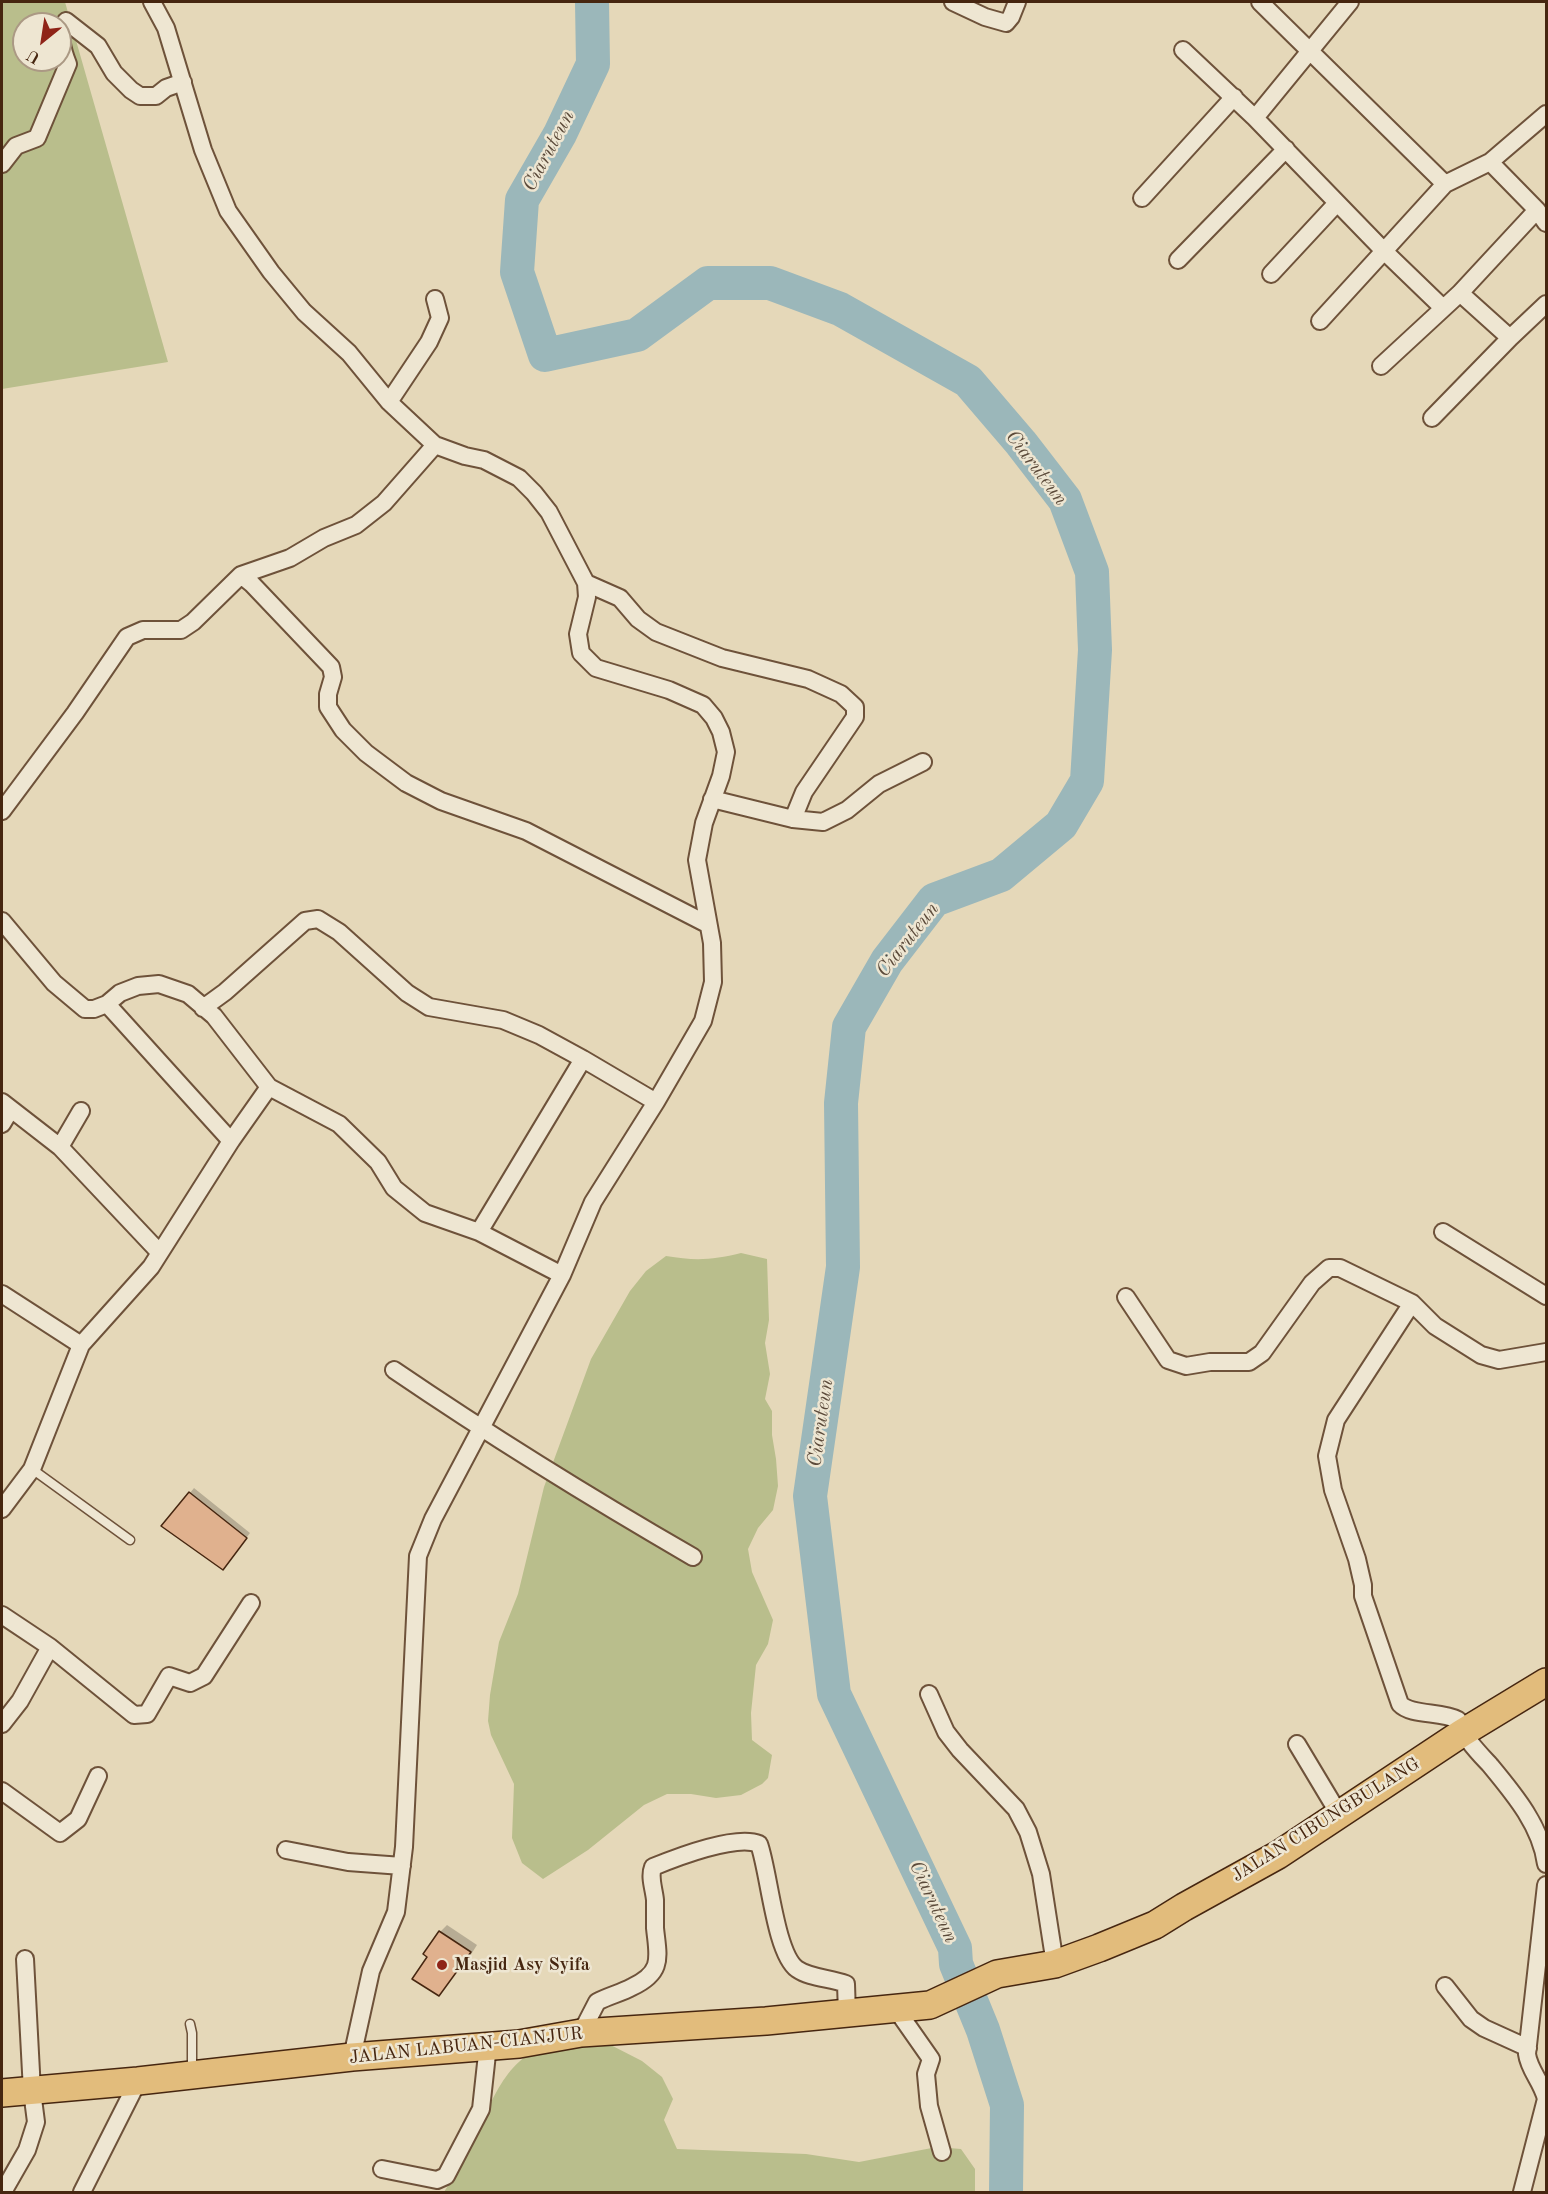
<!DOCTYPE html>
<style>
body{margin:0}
#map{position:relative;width:1548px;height:2194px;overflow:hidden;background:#e5d8b9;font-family:"Old Standard TT",serif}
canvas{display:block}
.frame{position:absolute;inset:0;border:3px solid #462610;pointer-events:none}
.north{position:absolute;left:12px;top:12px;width:60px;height:60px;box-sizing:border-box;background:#eee6d2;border:2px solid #ab9984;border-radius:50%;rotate:210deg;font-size:16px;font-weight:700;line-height:24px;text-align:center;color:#462610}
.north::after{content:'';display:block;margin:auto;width:21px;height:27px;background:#8f2418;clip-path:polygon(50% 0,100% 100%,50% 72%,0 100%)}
</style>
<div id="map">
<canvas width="1548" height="2194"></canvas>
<div class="frame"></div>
<div class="north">U</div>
</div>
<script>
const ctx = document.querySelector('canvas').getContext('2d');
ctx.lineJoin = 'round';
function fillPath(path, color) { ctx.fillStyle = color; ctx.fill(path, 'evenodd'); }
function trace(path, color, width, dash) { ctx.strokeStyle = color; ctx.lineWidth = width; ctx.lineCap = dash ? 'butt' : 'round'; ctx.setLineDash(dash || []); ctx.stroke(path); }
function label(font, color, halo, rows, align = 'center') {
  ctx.font = font + ' "Old Standard TT",serif'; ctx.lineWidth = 5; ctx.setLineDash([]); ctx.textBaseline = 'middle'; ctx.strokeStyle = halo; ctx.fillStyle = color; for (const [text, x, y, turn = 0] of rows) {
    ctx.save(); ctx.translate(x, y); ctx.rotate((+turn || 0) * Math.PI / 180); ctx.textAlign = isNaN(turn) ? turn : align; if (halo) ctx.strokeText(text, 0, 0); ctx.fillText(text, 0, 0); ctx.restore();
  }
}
const green = new Path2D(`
 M 2,2 L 65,2 L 168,362 L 2,389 ZM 24,24 L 60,24 L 60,60 L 24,60 Z
 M 741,1253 L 767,1259 L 769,1320 L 765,1343 L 770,1374 L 765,1399 L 772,1411 L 772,1435 L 776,1459 L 778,1486 L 773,1510 L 758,1528 L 748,1549 L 752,1572 L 773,1620 L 768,1644 L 756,1665 L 751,1713 L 752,1740 L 772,1755 L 768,1778 L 762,1784 L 741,1795 L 716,1798 L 691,1794 L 667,1794 L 644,1805 L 588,1850 L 543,1879 L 522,1863 L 512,1838 L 514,1784 L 491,1735 L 488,1721 L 490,1695 L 499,1642 L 518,1594 L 544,1487 L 591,1359 L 630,1291 L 646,1271 L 666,1256 C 695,1261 713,1260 741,1253 Z
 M 599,2039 L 642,2061 L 662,2077 L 673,2099 L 664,2120 L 677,2149 L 806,2154 L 859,2162 L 937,2147 L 961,2149 L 975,2169 L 975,2192 L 444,2192 C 453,2178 462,2163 470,2148 C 489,2111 502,2058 549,2045 C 564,2040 583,2041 599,2039 Z`);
const shadow = new Path2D(`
 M 194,1488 L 250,1533 L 227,1563 L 164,1525 Z
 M 447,1925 L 477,1945 L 463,1967 L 455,1973 L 439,1994 L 429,1956 L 440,1932 Z`);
const river = new Path2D(`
 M 592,2 L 593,64 L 560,134 L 522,200 L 517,272 L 545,355 L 637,335 L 708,283 L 770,283 L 840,309 L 968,381 L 1021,443 L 1065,500 L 1092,572 L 1095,650 L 1087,781 L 1061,825 L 1001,875 L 934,900 L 887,961 L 849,1027 L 841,1103 L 843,1267 L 810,1496 L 834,1694 L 955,1948 L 956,1964 L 983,2030 L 1007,2105 L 1006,2192`);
const building = new Path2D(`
 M 189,1492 L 247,1538 L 223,1570 L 161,1526 Z
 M 439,1931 L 471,1952 L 439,1996 L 412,1979 L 427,1957 L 423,1954 Z`);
const service = new Path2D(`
 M 32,1469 L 130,1540
 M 190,2024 L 192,2033 L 192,2071`);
const minor = new Path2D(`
 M 152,2 L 166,28 L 203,150 L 228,211 L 271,272 L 304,312 L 349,353 L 389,402 L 435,445 L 465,456 L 484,460 L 519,478 L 534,493 L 549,512 L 586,583 L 587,597 L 578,634 L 581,653 L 596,668 L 669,690 L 703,705 L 714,718 L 721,732 L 726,752 L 721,776 L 704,823 L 697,860 L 712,943 L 713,982 L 703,1021 L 656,1102 L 593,1202 L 562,1275 L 433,1519 L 418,1556 L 404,1847 L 396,1912 L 371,1971 L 352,2057
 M 953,2 L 985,17 L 1006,23 L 1011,17 L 1017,2
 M 1260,2 L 1445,184
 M 1183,50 L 1255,118 L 1384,251 L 1445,184 L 1490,162 L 1546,114
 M 1255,118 L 1350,2
 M 1490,162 L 1537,210 L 1546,223
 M 2,164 L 16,146 L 37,138 L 68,64 C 63,52 57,32 66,21 L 98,46 L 114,73 L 131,90 L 140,96 L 156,96 L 166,88 L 183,82
 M 1142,198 L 1234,97
 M 1178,260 L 1286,149
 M 1271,274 L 1337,203
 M 1460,293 L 1510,338 L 1546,304
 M 1320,321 L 1384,251 L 1442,307
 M 1381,366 L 1460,293 L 1537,210
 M 389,402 L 429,342 L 440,318 L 435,299
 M 1432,418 L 1510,338
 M 241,575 L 252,584 L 331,667 L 333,677 L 328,694 L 328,707 L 343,730 L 366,753 L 406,783 L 441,801 L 526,831 L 707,924
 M 586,583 L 620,598 L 638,619 L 656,632 L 722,658 L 808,679 L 841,694 L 855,707 L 855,717 L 804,792 L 793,819
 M 712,799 L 793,819 L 823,822 L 847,810 L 879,784 L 923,762
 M 2,811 L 75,713 L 127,637 L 143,630 L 181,630 L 193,622 L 241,575 L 290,558 L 324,538 L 356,525 L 384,503 L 435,445
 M 2,921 L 54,983 L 85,1009 L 94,1009 L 107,1004 L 120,993 L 138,986 L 159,984 L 188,994 L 214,1016 L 269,1087 L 339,1124 L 378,1162 L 394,1188 L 425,1213 L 479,1232 L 562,1275
 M 107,1004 L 231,1141
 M 203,1008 L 225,992 L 305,921 L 318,919 L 339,932 L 407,993 L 429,1007 L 503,1020 L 539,1035 L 583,1059 L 656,1102
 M 2,1102 L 60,1147 L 81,1111
 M 2,1124 L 11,1109
 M 60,1147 L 160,1253
 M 479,1232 L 583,1059
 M 1443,1232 L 1546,1296
 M 2,1294 L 81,1345
 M 1126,1297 L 1168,1360 L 1186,1366 L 1210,1362 L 1249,1362 L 1262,1353 L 1312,1283 L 1329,1268 L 1340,1268 L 1412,1303 L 1435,1326 L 1481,1355 L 1499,1360 L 1546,1352
 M 1412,1303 L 1336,1420 L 1327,1456 L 1333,1490 L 1357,1559 L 1363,1585 L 1363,1596 L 1400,1704 C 1411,1716 1442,1711 1458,1720 C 1464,1738 1477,1751 1490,1765 C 1514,1794 1541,1826 1546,1864
 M 394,1370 C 491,1436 591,1498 693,1557
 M 2,1509 L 32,1469 L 81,1345 L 151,1267 L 231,1141 L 269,1087
 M 2,1615 L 50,1647 L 134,1715 L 147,1714 L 169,1676 L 190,1683 L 204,1676 L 251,1603
 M 929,1694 L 946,1732 L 960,1750 L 1016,1809 L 1028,1832 L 1041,1874 L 1055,1964
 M 2,1724 L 20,1701 L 50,1647
 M 1297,1744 L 1339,1814
 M 2,1791 L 60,1833 L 78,1819 L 98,1776
 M 286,1850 L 348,1862 L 402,1866
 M 1445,1986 L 1471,2019 L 1484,2028 L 1528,2048
 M 896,2009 L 931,2059 L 926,2074 L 929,2106 L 942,2152
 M 581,2033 L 597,2002 C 608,1996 621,1993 632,1987 C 664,1972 658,1957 655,1928 C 655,1919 655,1909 655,1900 C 654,1889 649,1877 653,1867 C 675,1858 736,1834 759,1844 C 769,1871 775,1953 797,1969 C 810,1978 830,1978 846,1984 L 847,2014
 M 382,2169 L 437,2180 L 446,2176 L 481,2109 L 488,2045
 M 3,2192 L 27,2150 L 36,2122 L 32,2091 L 25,1959
 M 82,2192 L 138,2081
 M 1522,2192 L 1546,2099 C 1542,2082 1529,2070 1527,2054 L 1546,1885`);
const trunk = new Path2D(`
 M 2,2093 L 138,2081 L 352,2057 L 519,2044 L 581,2033 L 766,2021 L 930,2005 L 997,1974 L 1055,1964 L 1099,1948 L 1155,1925 L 1184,1907 L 1278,1855 L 1462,1733 L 1546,1682`);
const markers = [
 [442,1965,6,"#8f2418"]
];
const streetNames = [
 ["JALAN CIBUNGBULANG",1326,1820,-32],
 ["JALAN LABUAN-CIANJUR",466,2046,-6]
];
const poiNames = [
 ["Masjid Asy Syifa",454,1965]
];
const waterNames = [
 ["Ciaruteun",549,151,-62],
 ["Ciaruteun",1036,468,53],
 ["Ciaruteun",908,940,-52],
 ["Ciaruteun",821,1423,-82],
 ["Ciaruteun",933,1902,65]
];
fillPath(green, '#b9be8c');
fillPath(shadow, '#0003');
trace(river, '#9bb7ba', 34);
fillPath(building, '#e0b18e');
trace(building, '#462610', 1.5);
trace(service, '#6e523a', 11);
trace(minor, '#6e523a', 20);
trace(trunk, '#462610', 30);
trace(service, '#eee6d2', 8);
trace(minor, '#eee6d2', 16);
trace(trunk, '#e2bc7c', 27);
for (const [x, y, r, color] of markers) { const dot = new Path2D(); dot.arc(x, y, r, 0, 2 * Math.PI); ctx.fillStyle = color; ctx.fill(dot); trace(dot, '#eee6d2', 2); }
label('18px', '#462610', '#eee6d2', streetNames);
label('bold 18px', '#462610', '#eee6d2', poiNames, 'left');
label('italic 20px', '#5b4a3a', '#eee6d2', waterNames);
</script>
